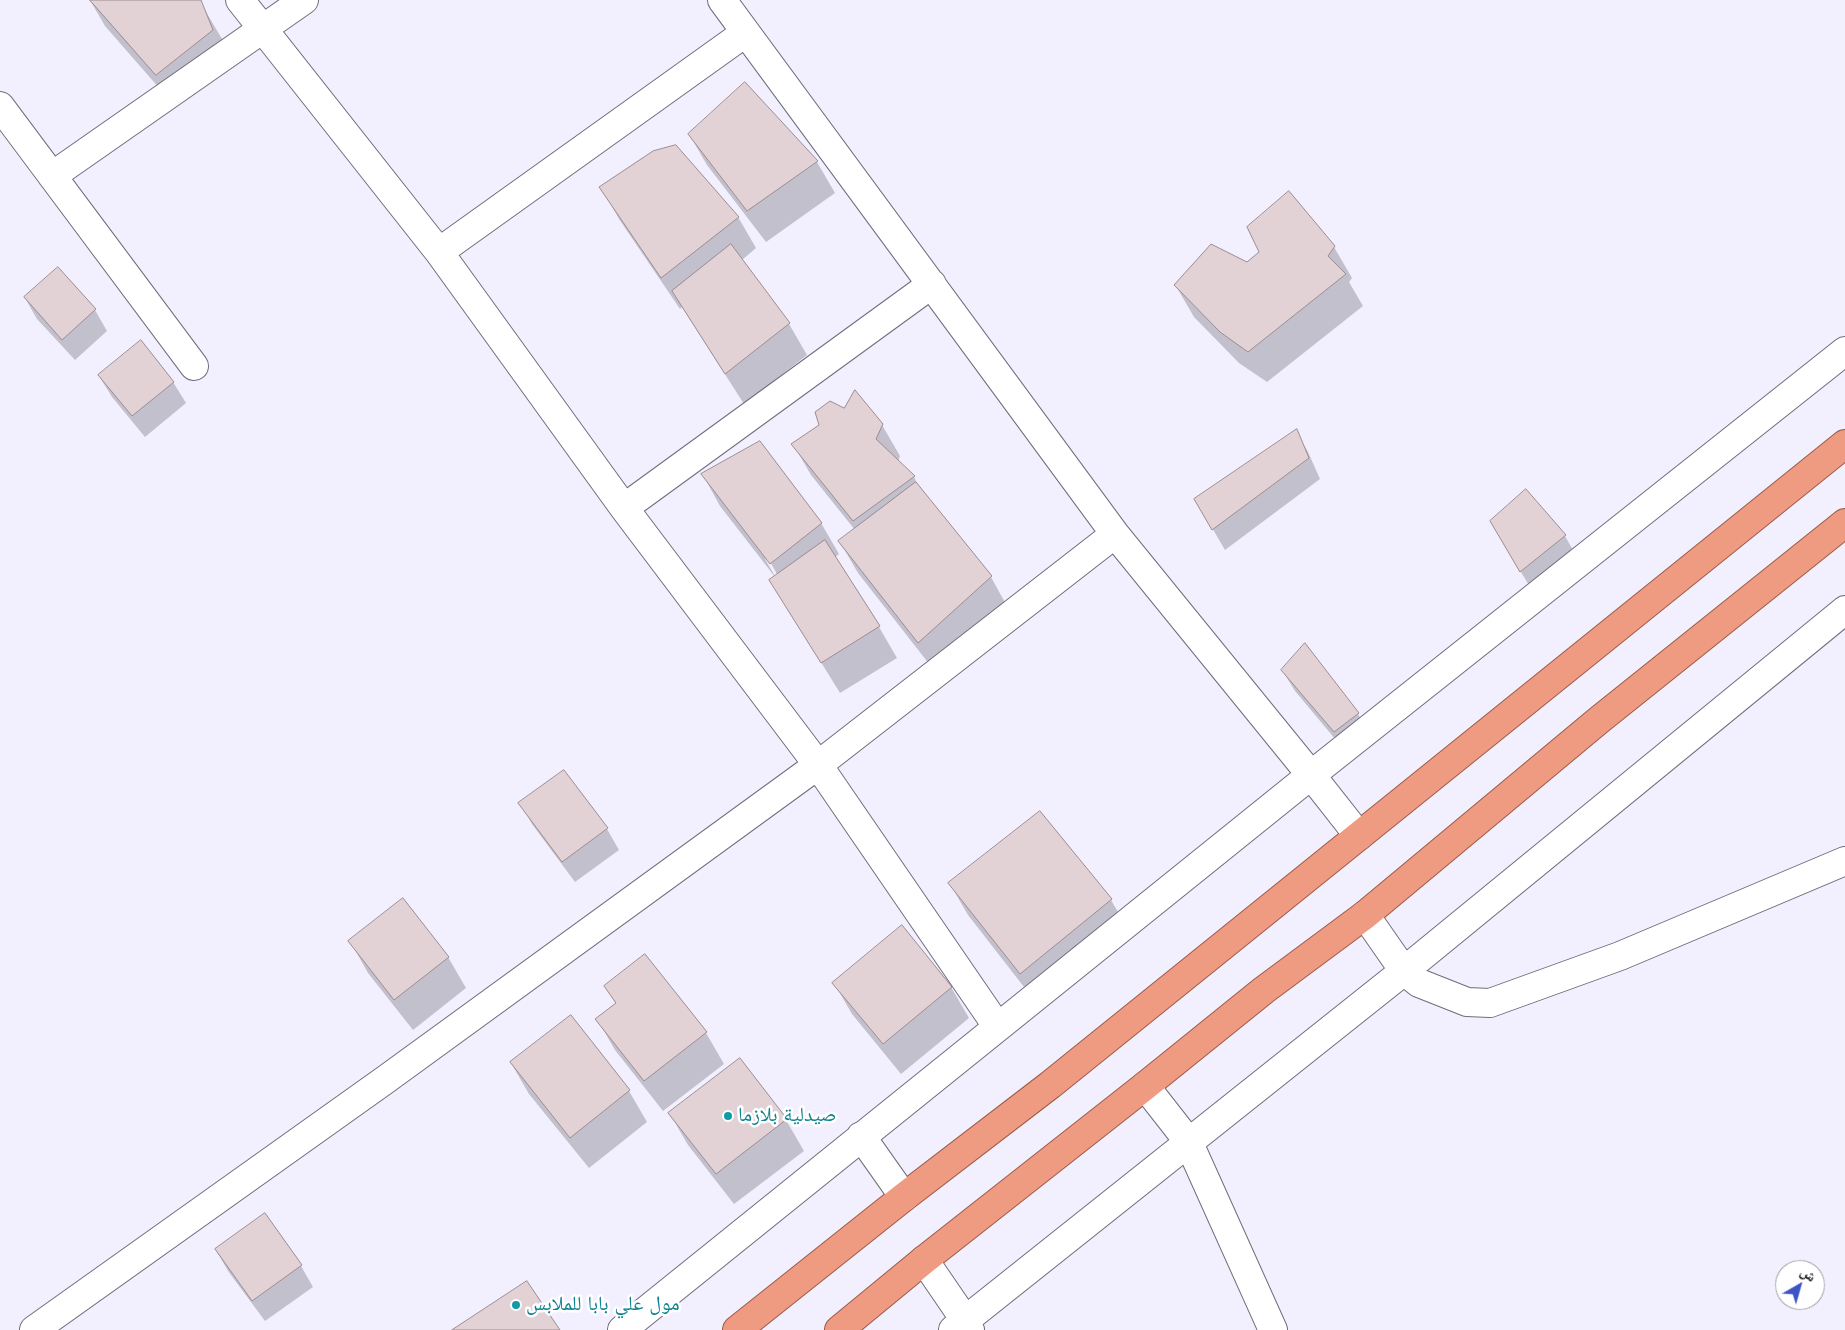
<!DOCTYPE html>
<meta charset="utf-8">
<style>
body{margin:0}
#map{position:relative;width:1845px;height:1330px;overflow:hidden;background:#f2f0ff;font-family:Jost,"Noto Naskh Arabic",sans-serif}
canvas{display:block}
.north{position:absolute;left:1775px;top:1260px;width:50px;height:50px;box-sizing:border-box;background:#fff;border:1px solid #9f9fa1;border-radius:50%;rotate:38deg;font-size:14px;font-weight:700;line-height:20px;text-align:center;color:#100f14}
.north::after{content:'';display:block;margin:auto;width:18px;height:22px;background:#3d54c7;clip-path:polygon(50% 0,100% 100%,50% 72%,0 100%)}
</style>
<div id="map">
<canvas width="1845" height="1330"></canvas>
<div class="north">ش</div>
</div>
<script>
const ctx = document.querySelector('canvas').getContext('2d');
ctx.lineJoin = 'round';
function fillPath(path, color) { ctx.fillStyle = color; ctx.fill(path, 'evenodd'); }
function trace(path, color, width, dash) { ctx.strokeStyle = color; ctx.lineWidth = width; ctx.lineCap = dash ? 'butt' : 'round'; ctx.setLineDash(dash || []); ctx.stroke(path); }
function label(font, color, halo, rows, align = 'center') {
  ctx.font = font + ' Jost,"Noto Naskh Arabic",sans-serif'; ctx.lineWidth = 5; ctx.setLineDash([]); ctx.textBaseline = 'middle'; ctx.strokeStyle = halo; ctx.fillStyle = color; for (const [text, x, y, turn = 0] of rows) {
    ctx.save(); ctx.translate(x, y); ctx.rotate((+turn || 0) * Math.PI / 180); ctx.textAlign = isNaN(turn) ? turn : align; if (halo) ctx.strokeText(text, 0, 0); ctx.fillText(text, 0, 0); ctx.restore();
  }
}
const shadow = new Path2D(`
 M 90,0 L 199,0 L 222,39 L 230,62 L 174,105 L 105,26 Z
 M 745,84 L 817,162 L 835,193 L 766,242 L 707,165 L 689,134 Z
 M 601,187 L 738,217 L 756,248 L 742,260 L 789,324 L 807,355 L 744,404 L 682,307 L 680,309 L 619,219 Z
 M 1334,247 L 1352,278 L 1349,282 L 1363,306 L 1267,382 L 1239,363 L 1194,317 L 1176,286 L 1247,263 Z
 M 58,269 L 95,310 L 107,331 L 75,360 L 37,319 L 25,298 Z
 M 99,376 L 173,382 L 186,403 L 145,437 L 112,397 Z
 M 882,425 L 900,456 L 898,462 L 914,477 L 922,493 L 991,577 L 1008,608 L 937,674 L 858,573 L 840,542 L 855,530 L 811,475 L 793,444 Z
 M 1296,431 L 1308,452 L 1320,479 L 1225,550 L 1196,500 Z
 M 703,475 L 821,523 L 839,554 L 834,558 L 879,627 L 897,658 L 840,693 L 771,581 L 775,577 L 720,506 ZM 768,558 L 778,576 L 775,576 L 765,559 Z
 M 1491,522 L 1565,536 L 1577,557 L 1533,592 Z
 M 1304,645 L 1358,714 L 1370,735 L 1346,752 L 1295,691 L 1282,670 Z
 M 520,803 L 607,829 L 619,850 L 575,882 L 532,824 Z
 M 1040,812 L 1111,900 L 1129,931 L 1038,1005 L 968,915 L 950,884 Z
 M 350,941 L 448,957 L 466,988 L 413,1030 L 368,973 Z
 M 645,956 L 706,1033 L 724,1064 L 663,1111 L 615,1050 L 597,1019 L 616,1004 L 605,987 Z
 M 834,983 L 951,987 L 969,1018 L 901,1074 L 852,1014 Z
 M 570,1017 L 629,1091 L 647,1122 L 589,1168 L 529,1094 L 511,1063 Z
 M 670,1114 L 786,1120 L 804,1151 L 734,1204 L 688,1145 Z
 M 265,1215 L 301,1266 L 313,1287 L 265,1321 L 228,1271 L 216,1250 Z`);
const building = new Path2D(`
 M 90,0 L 201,0 L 213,30 L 156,75 Z
 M 745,82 L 818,161 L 747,211 L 688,134 Z
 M 676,145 L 739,217 L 661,278 L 599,187 L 653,151 Z
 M 1289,191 L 1335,246 L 1328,256 L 1346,274 L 1248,352 L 1220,332 L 1174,285 L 1211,244 L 1247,262 L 1259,252 L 1247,227 Z
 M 731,244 L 790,323 L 725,374 L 672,291 Z
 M 58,267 L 96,309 L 62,340 L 24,297 Z
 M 141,340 L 174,382 L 132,416 L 98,375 Z
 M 855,390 L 883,424 L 876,439 L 915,476 L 853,521 L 791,444 L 819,425 L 815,412 L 830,401 L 844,408 Z
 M 1297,429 L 1309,458 L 1212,530 L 1194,499 Z
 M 760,441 L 822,523 L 770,564 L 701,474 Z
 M 916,482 L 992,576 L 918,643 L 838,541 Z
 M 1526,489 L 1566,535 L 1520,572 L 1490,521 Z
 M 825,540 L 880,626 L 821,663 L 769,580 Z
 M 1305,643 L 1359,713 L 1334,732 L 1281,670 Z
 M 564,770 L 608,828 L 562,862 L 518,803 Z
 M 1040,811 L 1112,899 L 1020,974 L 948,883 Z
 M 403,898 L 449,957 L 394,1000 L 348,941 Z
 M 902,925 L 952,987 L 883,1044 L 832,983 Z
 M 645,954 L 707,1032 L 644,1081 L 595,1019 L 616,1003 L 604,986 Z
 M 571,1015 L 630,1090 L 570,1138 L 510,1062 Z
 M 740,1058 L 787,1119 L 716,1174 L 668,1113 Z
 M 265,1213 L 302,1265 L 252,1301 L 215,1249 Z
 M 527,1281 L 560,1330 L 452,1330 Z`);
const minor = new Path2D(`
 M 240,0 L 439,252 L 624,508 L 818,765 L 997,1026
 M 722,0 L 1115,534 L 1311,775 L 1359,836
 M 0,106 L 194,366
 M 52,176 L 304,0
 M 439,252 L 745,33
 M 624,508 L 932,284
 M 1365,915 L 1404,971 L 1419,983 L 1467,1002 L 1490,1003 L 1620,956 L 1845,861
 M 1145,1086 L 1188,1141 L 1273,1330
 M 861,1136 L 904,1197
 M 924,1260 L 965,1320 L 970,1330
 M 34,1330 L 385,1080 L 818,765 L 1115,534
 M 622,1330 L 1311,775 L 1845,351
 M 953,1330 L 1404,971 L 1845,610`);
const trunk = new Path2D(`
 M 737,1330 L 904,1197 L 1050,1085 L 1845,444
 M 839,1330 L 924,1260 L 1145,1086 L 1264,990 L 1365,915 L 1599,720 L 1845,523`);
const markers = [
 [728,1116,5,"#0f9aa8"],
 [516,1305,5,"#0f9aa8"]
];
const cultureNames = [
 ["صيدلية بلازما",738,1116],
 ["مول علي بابا للملابس",526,1305]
];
fillPath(shadow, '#0003');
fillPath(building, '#e2d1d5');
trace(building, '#9c8c90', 1);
trace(minor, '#706d7b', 30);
trace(trunk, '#9d5a47', 30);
trace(minor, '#fff', 28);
trace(trunk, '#ee9b82', 28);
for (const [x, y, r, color] of markers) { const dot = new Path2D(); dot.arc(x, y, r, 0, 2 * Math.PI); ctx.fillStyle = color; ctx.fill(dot); trace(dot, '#fff', 2); }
label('20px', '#0d838f', '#fff', cultureNames, 'left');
</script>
